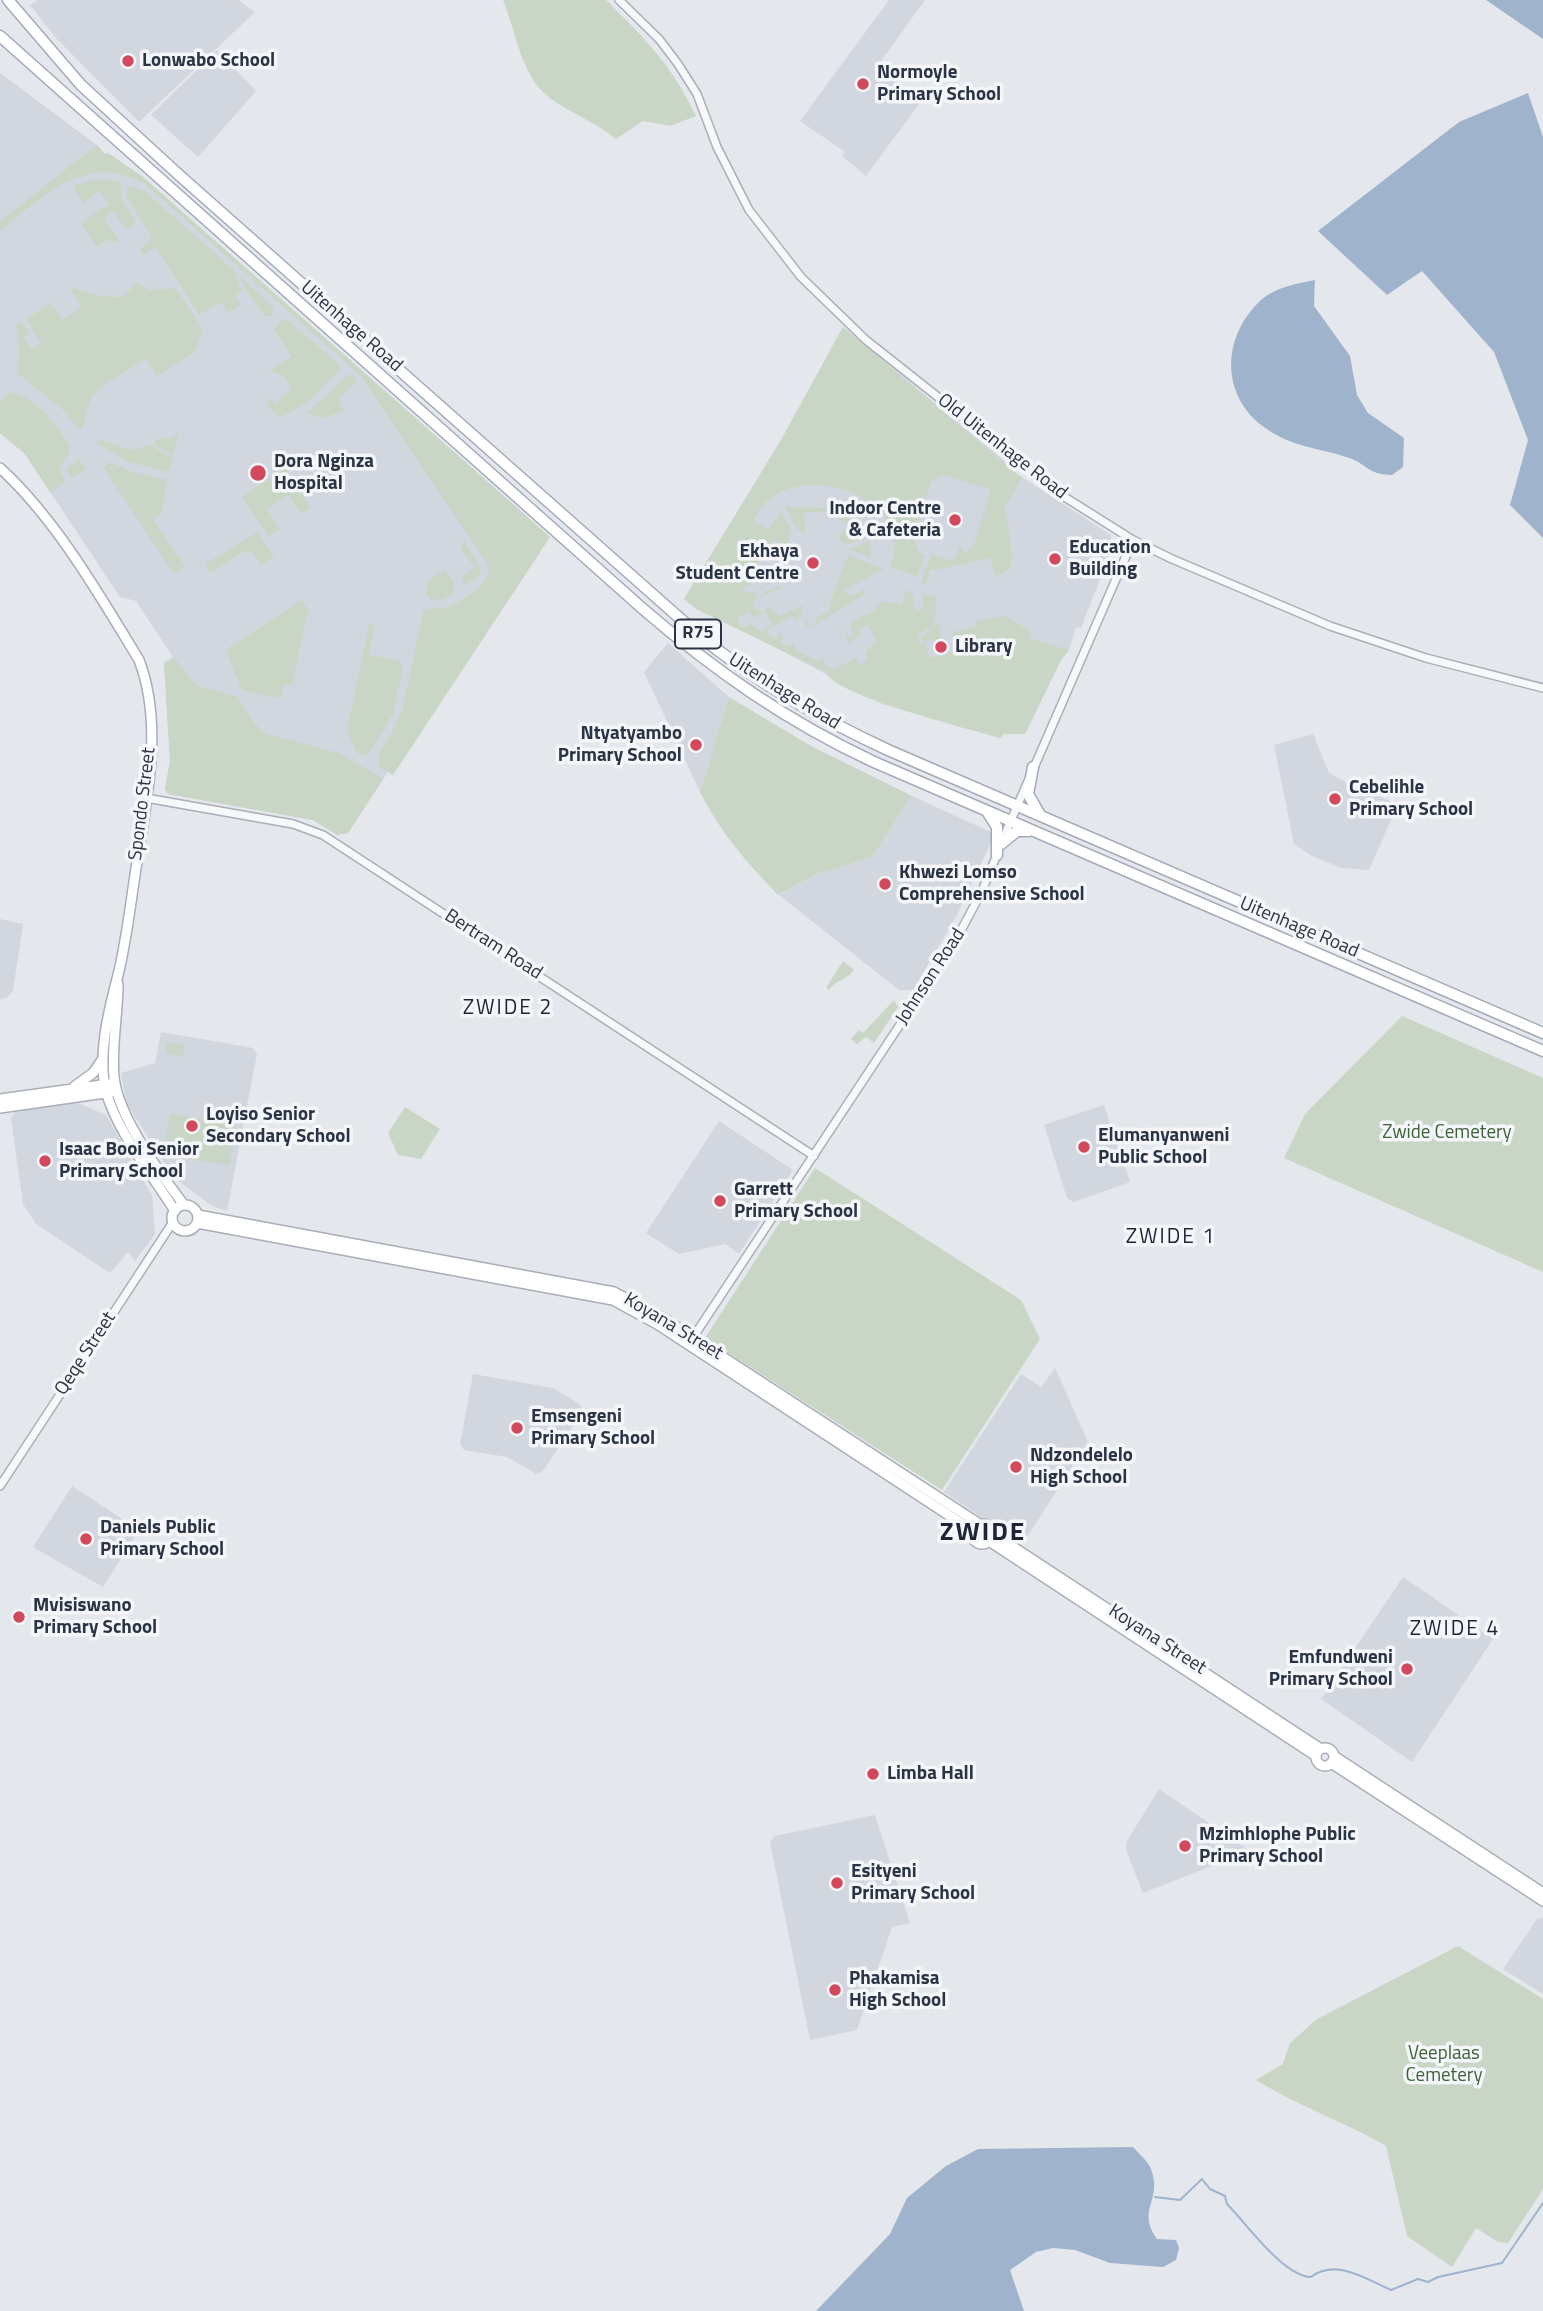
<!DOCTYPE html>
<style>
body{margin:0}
canvas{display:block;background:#e4e7ec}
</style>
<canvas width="1543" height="2311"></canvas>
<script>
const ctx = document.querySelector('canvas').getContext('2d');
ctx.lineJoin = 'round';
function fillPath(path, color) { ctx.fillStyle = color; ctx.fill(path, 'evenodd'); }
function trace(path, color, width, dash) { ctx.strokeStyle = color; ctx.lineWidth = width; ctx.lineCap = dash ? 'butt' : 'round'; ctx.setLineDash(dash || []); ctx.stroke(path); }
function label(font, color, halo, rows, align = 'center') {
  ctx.font = font + ' "Titillium Web",sans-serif'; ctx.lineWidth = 7; ctx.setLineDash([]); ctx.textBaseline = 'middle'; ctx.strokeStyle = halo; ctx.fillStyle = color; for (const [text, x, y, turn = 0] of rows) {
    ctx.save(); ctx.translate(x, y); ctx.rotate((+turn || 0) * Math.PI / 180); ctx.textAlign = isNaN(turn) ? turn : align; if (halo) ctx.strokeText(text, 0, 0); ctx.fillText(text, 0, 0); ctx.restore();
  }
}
const built = new Path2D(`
 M 38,0 L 238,0 L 255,12 L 139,122 L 55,37 L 30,5 Z
 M 889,0 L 925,0 L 876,68 L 922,100 L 866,176 L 842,156 L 845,152 L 800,121 Z
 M 217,50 L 256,91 L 198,157 L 151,115 Z
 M 0,73 L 97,145 L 105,154 L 108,153 L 143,177 L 550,537 L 393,775 L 388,772 L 348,833 L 337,835 L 313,820 L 168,794 L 165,789 L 170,761 L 164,663 L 173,657 L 136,601 L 120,597 L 25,454 L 0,433 Z
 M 843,327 L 1005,461 L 1003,464 L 1011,470 L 1111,535 L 1108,559 L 1084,620 L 1081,628 L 1076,627 L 1069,650 L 1061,660 L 1025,734 L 1004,734 L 1000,738 L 882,704 L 684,599 L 781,440 Z
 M 668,643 L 729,697 L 700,792 L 644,672 Z
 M 1313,734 L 1329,773 L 1352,786 L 1398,804 L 1369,870 L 1342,868 L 1312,856 L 1294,844 L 1274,745 Z
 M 912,796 L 995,834 L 956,917 L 913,990 L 899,990 L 779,895 L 817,874 L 872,857 Z
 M 0,919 L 23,924 L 13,991 L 7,998 L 0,999 Z
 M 161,1032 L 253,1048 L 257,1054 L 227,1211 L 212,1206 L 173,1177 L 127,1104 L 121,1073 L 155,1063 Z
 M 76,1102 L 106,1115 L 152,1195 L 155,1234 L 135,1261 L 128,1252 L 110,1273 L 36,1224 L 23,1204 L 11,1118 L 15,1112 Z
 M 1104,1105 L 1130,1182 L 1074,1202 L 1067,1198 L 1044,1125 Z
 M 719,1121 L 793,1170 L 739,1254 L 725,1244 L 679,1254 L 646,1233 Z
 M 1055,1368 L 1088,1442 L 1027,1537 L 1016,1540 L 944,1492 L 1021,1374 L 1041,1387 Z
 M 473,1374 L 553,1388 L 581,1405 L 582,1412 L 543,1471 L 536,1474 L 507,1457 L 464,1450 L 460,1444 Z
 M 72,1486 L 139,1530 L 103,1587 L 33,1547 Z
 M 1403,1577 L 1493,1639 L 1412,1762 L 1321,1699 Z
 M 1159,1789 L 1250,1851 L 1143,1893 L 1126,1850 L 1127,1841 Z
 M 875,1815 L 910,1923 L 892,1927 L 857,2030 L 810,2040 L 770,1842 L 775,1836 Z
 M 1543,1918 L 1543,1994 L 1503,1969 L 1537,1919 Z`);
const green = new Path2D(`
 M 503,0 L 606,0 C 645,38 673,67 696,116 L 670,126 L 643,121 L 616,139 C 595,121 558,108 542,91 C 520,68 515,29 503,0 Z
 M 97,145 L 105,154 L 108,153 L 143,177 L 550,537 L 393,775 L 379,767 L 378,755 L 395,727 L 403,706 L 423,612 C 430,606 436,610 444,608 C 458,604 484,587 489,573 L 487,563 L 360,375 L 145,184 C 88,151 42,196 0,231 L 0,221 Z
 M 97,179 L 121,182 L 121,198 L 136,222 L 126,230 L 113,211 L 104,218 L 120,243 L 107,240 L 97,247 L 81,223 L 109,204 L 99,190 L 83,203 L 73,186 Z
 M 131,186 L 145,191 L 234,270 L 242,291 L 235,296 L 241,305 L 228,313 L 220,302 L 199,315 L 156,247 L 143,255 L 140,249 L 152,237 L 127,198 L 127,189 Z
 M 240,276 L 273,307 L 273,316 L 265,316 L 247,292 Z
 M 137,283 L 150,290 L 176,288 L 203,329 L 195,351 L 157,376 L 146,359 C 129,370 102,382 91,399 C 85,409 89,422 80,430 L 62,409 L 17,373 L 19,349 L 16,325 L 22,321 L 29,334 L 24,337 L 32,349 L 41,343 L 26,319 L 50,303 L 62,320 L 82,307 L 70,289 L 73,287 C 81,292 116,301 124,295 C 130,292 131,286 137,283 Z
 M 287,320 L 339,364 L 340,369 L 311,400 L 280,418 L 266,403 L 271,399 L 275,404 L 291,388 L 283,375 L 270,371 L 292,357 L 274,330 L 280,321 Z
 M 843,327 L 1022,478 L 1005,507 L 1012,553 L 1011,568 L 995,577 L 991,558 L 930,571 L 926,584 L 922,584 L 921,581 L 932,554 L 949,560 L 955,558 L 960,546 L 964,554 L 968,552 L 967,548 L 970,549 L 974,545 L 991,490 L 944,475 L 931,482 L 912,538 L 920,553 L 925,555 L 917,577 L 890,566 C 922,496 782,449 754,521 L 768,530 L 781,511 L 792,531 L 787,545 L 783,547 L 778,540 L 757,548 L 752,554 L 762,560 L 743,571 L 747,576 L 755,574 L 757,578 L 766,574 L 776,577 L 775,581 L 758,590 L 768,583 L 766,575 L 742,589 L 748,593 L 755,591 L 758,597 L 777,586 L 783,587 L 754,600 L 753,608 L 761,612 L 771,607 L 779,616 L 804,605 L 800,618 L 796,620 L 793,616 L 767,630 L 767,635 L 777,639 L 779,631 L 783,638 L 781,643 L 791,647 L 792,640 L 797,651 L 820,662 L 823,657 L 825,665 L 834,669 L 856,658 L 859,665 L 868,660 L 865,653 L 876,640 L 868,625 L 859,629 L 862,635 L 848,643 L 844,629 L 849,637 L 854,635 L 850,626 L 853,620 L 872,612 L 882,601 L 902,605 L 906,590 L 912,592 L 915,611 L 923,609 L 923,594 L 937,597 L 934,626 L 919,633 L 919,644 L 924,644 L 921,637 L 939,623 L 941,638 L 925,641 L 929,658 L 957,652 L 953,632 L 977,627 L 976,621 L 1006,616 L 1031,632 L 1029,638 L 1069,650 L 1061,660 L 1025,734 L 1004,734 L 1000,738 C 970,729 832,695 826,672 L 696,609 L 684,599 L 781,440 ZM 749,612 L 753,618 L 766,612 L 772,624 L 762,632 L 751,624 L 742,628 L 737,618 Z
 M 349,374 L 355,377 L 356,383 L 338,398 L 343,411 L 323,418 L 306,414 Z
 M 8,393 C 27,389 67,432 70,451 L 59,468 L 66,482 L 50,492 L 25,454 L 0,433 L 0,402 Z
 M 178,434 L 173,455 L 155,445 L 155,441 L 161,437 L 169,439 Z
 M 101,440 L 131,450 L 150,445 L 173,458 L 168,472 L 129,462 L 95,442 Z
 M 78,459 L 87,468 L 72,478 L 66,470 Z
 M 110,462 L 132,472 L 168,480 L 162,513 L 153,519 L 186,567 L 174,574 L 103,467 Z
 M 285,468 L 311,508 L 301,514 L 288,495 L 267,509 L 280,529 L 268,536 L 242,497 Z
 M 785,507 L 786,507 L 827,508 L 825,512 L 804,512 L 806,534 L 797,529 Z
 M 836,510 L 854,522 L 867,536 L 847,545 L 838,538 L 848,526 L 834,515 Z
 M 258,532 L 274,556 L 261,565 L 252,552 L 244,551 L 210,573 L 205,564 Z
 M 870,541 L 871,558 L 849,549 Z
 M 465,542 L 481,570 L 479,577 L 465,585 L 462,577 L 474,567 L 460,546 Z
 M 848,555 L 884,569 L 844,590 L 851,596 L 865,589 L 864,595 C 845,605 829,617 809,628 L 806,626 L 804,616 L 809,626 L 817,622 L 815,618 L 829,611 L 831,602 L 828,600 L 832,598 Z
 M 444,570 L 454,582 L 454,592 L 444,599 L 431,600 L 426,594 L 427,582 Z
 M 302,600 L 308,610 L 292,686 L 284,685 L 281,699 L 242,690 L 227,653 L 228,648 Z
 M 369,624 L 375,625 L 369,655 L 399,661 L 403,668 L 393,714 L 369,753 L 363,756 L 356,752 L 347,730 Z
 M 174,658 L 197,686 L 237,696 L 256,725 L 267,734 L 339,753 L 383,779 L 348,833 L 337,835 L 313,820 L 168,794 L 165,789 L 170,761 L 164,663 Z
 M 729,697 L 811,746 L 912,796 L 872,857 L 817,874 L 778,895 C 747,863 720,832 700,792 Z
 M 843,961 L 854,970 C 846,981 835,980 829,990 L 826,988 Z
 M 894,1000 L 898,1007 L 874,1043 L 866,1037 L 857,1044 L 851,1039 L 859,1030 L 863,1033 Z
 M 1402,1016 L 1543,1078 L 1543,1272 L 1284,1158 L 1305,1114 Z
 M 167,1042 L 185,1045 L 183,1057 L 165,1053 Z
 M 405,1107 L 440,1129 L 421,1159 L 398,1155 L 388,1133 Z
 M 170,1114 L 236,1124 L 230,1165 L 163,1155 Z
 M 815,1168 L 1021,1300 L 1040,1339 L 942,1490 L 705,1338 Z
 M 1458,1946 L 1543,1999 L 1543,2189 L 1508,2243 L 1498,2242 L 1476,2228 L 1452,2267 L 1407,2236 L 1386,2146 C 1343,2121 1298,2106 1256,2080 L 1283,2064 L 1290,2043 L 1317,2019 Z`);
const water = new Path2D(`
 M 1486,0 L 1543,0 L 1543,39 Z
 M 1528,93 L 1543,137 L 1543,538 L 1510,505 L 1528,440 L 1494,352 L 1422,271 L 1387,295 L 1318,231 L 1459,122 Z
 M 1315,280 L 1314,306 L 1350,356 L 1357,395 L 1368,413 L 1404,438 L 1403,467 L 1392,475 C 1366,474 1369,465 1349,458 C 1317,447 1293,448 1264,427 C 1220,395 1222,337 1260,301 C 1275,287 1296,284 1315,280 Z
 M 1133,2147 C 1138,2153 1148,2161 1151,2169 C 1163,2201 1136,2209 1157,2239 L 1176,2240 L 1179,2248 L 1176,2260 L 1163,2267 L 1110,2263 L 1075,2250 L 1053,2248 L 1036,2252 L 1010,2270 L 1024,2311 L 816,2311 L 890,2234 L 907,2198 L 946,2166 L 978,2149 Z`);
const stream = new Path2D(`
 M 1155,2197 L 1180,2200 L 1202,2179 L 1210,2189 L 1225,2196 L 1227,2204 C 1247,2224 1283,2276 1311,2277 C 1336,2258 1366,2279 1391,2290 L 1418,2279 L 1428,2282 L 1438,2277 L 1502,2263 L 1543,2203`);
const tertiary = new Path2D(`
 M 619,0 L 659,39 L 678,64 L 697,94 L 717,147 L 749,210 L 801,277 L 866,340 L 1063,496 L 1133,540 L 1172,559 L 1330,626 L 1426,658 L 1543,688
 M 146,798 L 293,824 L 323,835 L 814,1156
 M 1002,841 L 1133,540
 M 692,1339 L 956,940 L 982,891 L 998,852
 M 0,1486 L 173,1222`);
const secondary = new Path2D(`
 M 0,468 C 56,519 100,596 139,660 C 165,728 145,806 135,875 C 130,908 126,943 118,975 C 109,1010 97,1055 106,1091 C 116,1130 153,1176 175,1211
 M 118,984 C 118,1015 111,1047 114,1077 C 118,1117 160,1173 184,1205
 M 75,1086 L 93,1073 L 102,1060
 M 0,1099 L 109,1084
 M 0,1108 L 112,1092
 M172 1218a13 13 0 1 1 26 0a13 13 0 1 1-26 0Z
 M 198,1215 L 614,1292 L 663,1318 L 981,1525
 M 197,1223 L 613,1300 L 657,1324 L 973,1531
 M972 1534a10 10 0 1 1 20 0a10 10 0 1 1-20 0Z
 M 992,1533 L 1321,1749
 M 989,1541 L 1316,1756
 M1316 1757a9 9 0 1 1 18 0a9 9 0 1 1-18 0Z
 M 1334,1756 L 1543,1893
 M 1331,1763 L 1543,1901`);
const primary = new Path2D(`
 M 8,0 L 81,85 L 179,175 L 701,637 C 759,684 821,719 888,750 L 1543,1033
 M 0,36 L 643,609 C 715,671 788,722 874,762 L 1543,1051
 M 1033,767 L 1028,794 L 1040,815
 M 988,813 L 997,827 L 997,855
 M 1001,844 L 1017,831 L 1029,831`);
const markers = [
 [128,61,7,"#d1495b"],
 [863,84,7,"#d1495b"],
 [258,473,9,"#d1495b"],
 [955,520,7,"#d1495b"],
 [1055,559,7,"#d1495b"],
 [813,563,7,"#d1495b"],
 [941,647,7,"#d1495b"],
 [696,745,7,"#d1495b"],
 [1335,799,7,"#d1495b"],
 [885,884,7,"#d1495b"],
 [192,1126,7,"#d1495b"],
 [1084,1147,7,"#d1495b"],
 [45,1161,7,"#d1495b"],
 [720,1201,7,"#d1495b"],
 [517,1428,7,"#d1495b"],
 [1016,1467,7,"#d1495b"],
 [86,1539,7,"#d1495b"],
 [19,1617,7,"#d1495b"],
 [1407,1669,7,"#d1495b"],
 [873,1774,7,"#d1495b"],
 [1185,1846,7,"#d1495b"],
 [837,1883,7,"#d1495b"],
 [835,1990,7,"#d1495b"]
];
const shields = [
 [698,634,46]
];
const shieldNames = [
 ["R75",698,634]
];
const poiNames = [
 ["Lonwabo School",142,61],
 ["Normoyle",877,73],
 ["Primary School",877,95],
 ["Dora Nginza",274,462],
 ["Hospital",274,484],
 ["Indoor Centre",941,509,"right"],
 ["& Cafeteria",941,531,"right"],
 ["Education",1069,548],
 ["Building",1069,570],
 ["Ekhaya",799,552,"right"],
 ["Student Centre",799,574,"right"],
 ["Library",955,647],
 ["Ntyatyambo",682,734,"right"],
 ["Primary School",682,756,"right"],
 ["Cebelihle",1349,788],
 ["Primary School",1349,810],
 ["Khwezi Lomso",899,873],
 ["Comprehensive School",899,895],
 ["Loyiso Senior",206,1115],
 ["Secondary School",206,1137],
 ["Elumanyanweni",1098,1136],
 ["Public School",1098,1158],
 ["Isaac Booi Senior",59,1150],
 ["Primary School",59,1172],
 ["Garrett",734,1190],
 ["Primary School",734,1212],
 ["Emsengeni",531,1417],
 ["Primary School",531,1439],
 ["Ndzondelelo",1030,1456],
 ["High School",1030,1478],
 ["Daniels Public",100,1528],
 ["Primary School",100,1550],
 ["Mvisiswano",33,1606],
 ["Primary School",33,1628],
 ["Emfundweni",1393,1658,"right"],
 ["Primary School",1393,1680,"right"],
 ["Limba Hall",887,1774],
 ["Mzimhlophe Public",1199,1835],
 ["Primary School",1199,1857],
 ["Esityeni",851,1872],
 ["Primary School",851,1894],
 ["Phakamisa",849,1979],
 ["High School",849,2001]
];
const streetNames = [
 ["Uitenhage Road",351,327,41],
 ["Old Uitenhage Road",1002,447,38],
 ["Uitenhage Road",784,692,32],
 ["Spondo Street",143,804,-83],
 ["Uitenhage Road",1299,928,23],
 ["Bertram Road",493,945,33],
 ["Johnson Road",931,977,-57],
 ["Koyana Street",673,1327,31],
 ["Qeqe Street",86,1354,-57],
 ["Koyana Street",1157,1640,33]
];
const parkNames = [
 ["Zwide Cemetery",1447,1133],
 ["Veeplaas",1444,2054],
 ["Cemetery",1444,2076]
];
const neighbourhoodNames = [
 ["ZWIDE 2",508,1009],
 ["ZWIDE 1",1171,1238],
 ["ZWIDE 4",1455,1630]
];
const districtNames = [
 ["ZWIDE",983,1534]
];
fillPath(built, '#d2d6de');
fillPath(green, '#c9d6c5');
fillPath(water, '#9fb4cc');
trace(stream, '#9fb4cc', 2);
trace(tertiary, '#a9aeb7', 10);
trace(secondary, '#a9aeb7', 12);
trace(primary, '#a3abb8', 13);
trace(tertiary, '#f7f8fa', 7);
trace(secondary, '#fff', 9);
trace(primary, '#fff', 10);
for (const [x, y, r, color] of markers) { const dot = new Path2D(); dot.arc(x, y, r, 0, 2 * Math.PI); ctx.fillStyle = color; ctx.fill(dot); trace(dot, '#f4f6f9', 2.5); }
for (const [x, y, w] of shields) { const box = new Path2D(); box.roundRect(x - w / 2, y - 14.5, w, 29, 5); ctx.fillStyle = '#f4f6f9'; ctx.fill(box); trace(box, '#2b3445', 2); }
label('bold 18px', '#2b3445', null, shieldNames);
label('bold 19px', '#2b3445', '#f4f6f9', poiNames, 'left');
label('19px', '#2b3445', '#f4f6f9', streetNames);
label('19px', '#3f6138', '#f4f6f9', parkNames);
ctx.letterSpacing = '2px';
label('21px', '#1d2536', '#f4f6f9', neighbourhoodNames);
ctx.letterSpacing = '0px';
ctx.letterSpacing = '2px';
label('bold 26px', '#1d2536', '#f4f6f9', districtNames);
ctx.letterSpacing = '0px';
</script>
